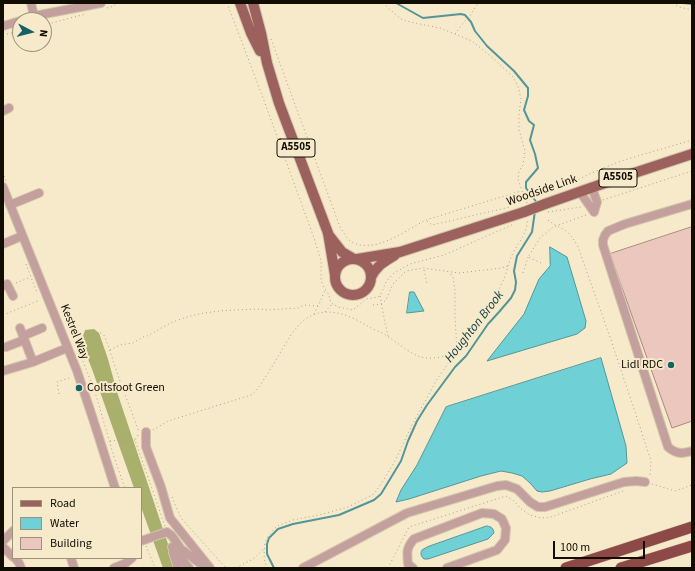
<!DOCTYPE html>
<style>
body{margin:0}
#map{position:relative;width:695px;height:571px;overflow:hidden;background:#f7eacb;font-family:"Source Sans 3",sans-serif}
canvas{display:block}
.frame{position:absolute;inset:0;border:4px solid #110d04;pointer-events:none}
.legend{position:absolute;left:12px;top:487px;width:130px;height:72px;box-sizing:border-box;background:#f7eacb;border:1px solid #9b927b;margin:0;padding:5px 7px;list-style:none;font-size:12px;color:#110d04}
.legend li{display:flex;align-items:center;gap:8px;height:20px}
.legend b{width:20px;border:1px solid #9b927b}
.north{position:absolute;left:12px;top:12px;width:40px;height:40px;box-sizing:border-box;background:#f7eacb;border:1px solid #9b927b;border-radius:50%;rotate:97deg;font-size:11px;font-weight:700;line-height:16px;text-align:center;color:#110d04}
.north::after{content:'';display:block;margin:auto;width:14px;height:18px;background:#136366;clip-path:polygon(50% 0,100% 100%,50% 72%,0 100%)}
.scale{position:absolute;left:553px;top:541px;width:92px;height:18px;box-sizing:border-box;border:2px solid #110d04;border-top:0;padding-left:5px;font-size:12px;line-height:14px;white-space:nowrap;color:#110d04;-webkit-text-stroke:3px #f7eacb;paint-order:stroke}
</style>
<div id="map">
<canvas width="695" height="571"></canvas>
<div class="frame"></div>
<ul class="legend">
<li><b style="height:5px;background:#9c615c"></b>Road</li>
<li><b style="height:11px;background:#6fd0d6"></b>Water</li>
<li><b style="height:11px;background:#ecc7be"></b>Building</li>
</ul>
<div class="north">N</div>
<div class="scale">100 m</div>
</div>
<script>
const ctx = document.querySelector('canvas').getContext('2d');
ctx.lineJoin = 'round';
function fillPath(path, color) { ctx.fillStyle = color; ctx.fill(path, 'evenodd'); }
function trace(path, color, width, dash) { ctx.strokeStyle = color; ctx.lineWidth = width; ctx.lineCap = dash ? 'butt' : 'round'; ctx.setLineDash(dash || []); ctx.stroke(path); }
function label(font, color, halo, rows, align = 'center') {
  ctx.font = font + ' "Source Sans 3",sans-serif'; ctx.lineWidth = 4; ctx.setLineDash([]); ctx.textBaseline = 'middle'; ctx.strokeStyle = halo; ctx.fillStyle = color; for (const [text, x, y, turn = 0] of rows) {
    ctx.save(); ctx.translate(x, y); ctx.rotate((+turn || 0) * Math.PI / 180); ctx.textAlign = isNaN(turn) ? turn : align; if (halo) ctx.strokeText(text, 0, 0); ctx.fillText(text, 0, 0); ctx.restore();
  }
}
const forest = new Path2D(`
 M 94,329 L 99,333 L 108,359 L 117,392 L 176,568 L 163,568 L 141,507 L 141,488 L 134,488 L 92,369 L 81,342 L 85,330 Z`);
const water = new Path2D(`
 M 550,247 L 567,257 L 586,321 L 585,328 L 577,334 L 487,361 L 524,314 L 539,279 L 550,266 Z
 M 410,292 L 414,292 L 424,311 L 407,313 Z
 M 601,358 L 626,446 L 627,463 L 611,474 L 590,479 L 550,491 L 542,492 L 537,491 L 530,483 L 522,476 L 512,473 L 501,471 L 481,476 L 409,499 L 396,502 L 401,490 L 417,465 L 446,407 Z
 M 487,526 C 492,527 493,528 494,533 L 488,539 L 428,559 L 424,559 C 421,556 420,554 422,550 L 427,547 Z`);
const stream = new Path2D(`
 M 396,3 L 423,18 L 461,14 L 465,15 L 471,22 L 475,31 L 487,46 L 514,71 L 528,88 L 528,96 L 524,110 L 529,121 L 534,125 L 530,140 L 535,154 L 538,168 L 526,182 L 526,188 L 537,203 L 536,205
 M 683,3 L 692,4
 M 274,568 L 267,554 L 267,544 L 269,538 L 278,529 L 293,524 L 339,515 L 374,500 L 381,494 L 401,461 L 408,441 L 417,421 L 427,405 L 455,367 L 466,356 L 488,324 L 499,312 L 511,298 L 515,290 L 516,282 L 514,271 L 517,256 L 532,232 L 535,211`);
const building = new Path2D(`
 M 692,227 L 692,421 L 672,428 L 610,254 Z`);
const path = new Path2D(`
 M 227,3 L 262,95 L 314,238 L 321,261 L 321,280 L 323,286 L 328,293 L 331,303 L 338,307 L 353,310 L 358,306 L 366,299 L 378,297 L 380,296 L 386,282 L 394,273 L 410,264 L 444,255 L 514,224
 M 383,3 L 386,6 L 401,19 L 410,22 L 440,28 L 472,41 L 493,58 L 513,77 L 518,86 L 521,99 L 519,114 L 519,130 L 525,151 L 523,165 L 519,171 L 518,179 L 522,191 L 527,203
 M 673,3 L 679,7 L 692,10
 M 107,8 L 114,6 L 116,3
 M 44,25 L 86,14
 M 455,34 L 464,22 L 470,16 L 478,3
 M 3,35 L 20,31
 M 271,39 L 340,227 C 343,231 346,237 349,240 C 372,257 406,230 426,220 L 521,191
 M 3,172 L 6,181
 M 561,189 L 587,175 L 621,161 L 692,140
 M 603,200 L 692,171
 M 548,212 L 581,207
 M 548,220 C 553,224 557,226 563,229 C 570,233 574,240 578,247 L 610,337 L 641,430 L 651,461 L 650,475 L 649,477
 M 427,221 L 432,225 L 510,207
 M 541,263 L 528,257 L 540,238 L 553,227 L 586,215
 M 26,264 L 37,293
 M 424,270 L 427,285
 M 523,273 L 528,257
 M 16,283 L 31,277
 M 380,296 L 385,323 L 388,336
 M 373,305 L 381,304 L 386,300 L 393,284 L 406,271 L 423,268 L 459,273 L 501,268 L 508,266
 M 325,312 L 332,304
 M 314,314 L 320,302 L 325,290
 M 3,315 L 40,300
 M 74,342 C 80,340 94,332 100,333 C 102,333 104,335 105,337 L 121,384 L 139,432
 M 110,350 L 120,345 L 133,343 L 143,337 L 147,336 C 157,331 167,324 178,320 C 205,310 233,310 261,309 L 267,310 L 298,308 L 304,305 L 318,306
 M 77,351 L 80,354 L 95,392 L 114,457 L 125,488
 M 59,394 L 57,382 L 72,377
 M 153,430 L 168,421 L 251,395 C 257,391 260,385 264,379 C 271,369 277,358 283,348 C 292,333 301,317 319,313 C 338,309 356,319 371,328 C 375,330 380,332 384,334 C 396,341 406,351 418,356 C 430,361 449,357 458,349 C 463,346 466,339 470,335 C 474,329 480,325 484,319 C 492,309 496,298 500,287 C 502,282 505,278 506,273 C 508,267 509,261 512,255 C 517,244 528,233 527,220
 M 138,435 L 135,440 L 165,526
 M 110,441 C 120,439 125,442 135,440
 M 652,484 L 675,491 L 692,485
 M 172,497 L 181,518 L 225,567 L 233,568
 M 146,546 L 155,568
 M 236,568 L 253,559 L 264,549
 M 268,568 L 265,563 L 264,555 L 265,543 L 268,536 L 274,529 L 279,525 L 293,520 L 319,515 L 348,507 L 374,494 L 383,481 L 395,461 L 412,425 L 436,381 L 457,350 L 455,317 L 455,291 L 453,277 L 449,272
 M 388,568 L 409,527 L 506,496 L 513,500 L 521,509 L 530,515 L 541,518 L 551,517 L 626,490`);
const minor = new Path2D(`
 M 31,3 L 34,16
 M 22,20 L 34,16 L 101,3
 M 3,26 L 20,21
 M 3,111 L 9,108
 M 3,187 L 77,371 L 93,419 L 115,488
 M 592,188 L 597,202 L 594,212
 M 580,192 L 594,212
 M 692,204 L 625,224 L 608,231 L 605,235 L 603,240 L 603,245 L 668,447 C 676,454 682,454 692,451
 M 10,205 L 39,193
 M 3,244 L 22,236
 M 3,286 L 7,284 L 13,296
 M 20,328 L 33,362
 M 23,336 L 42,328
 M 6,347 L 24,340
 M 3,371 L 33,362 L 67,348
 M 146,432 L 146,447 L 161,487 L 170,518 L 210,568
 M 3,541 L 13,531
 M 141,541 L 167,532 L 172,536 L 181,549 L 206,568
 M 3,547 L 13,557
 M 172,547 L 189,568
 M 173,552 L 178,568
 M 15,558 L 19,563 L 21,568
 M 71,558 L 74,568
 M 114,568 L 126,563 L 132,558
 M 303,568 L 407,513 L 497,486 L 506,485 L 517,489 L 530,502 L 538,507 L 545,507 L 624,482 L 636,481 L 645,482
 M 413,568 L 408,564 C 407,553 406,548 414,539 L 482,513 L 494,514 L 502,519 L 506,528 L 505,540 L 497,550 L 447,568`);
const major = new Path2D(`
 M 240,3 L 251,33 L 260,51
 M 253,3 L 261,33 L 267,63 L 279,103 L 328,233 L 335,275
 M 545,204 L 622,177 L 692,154
 M 328,234 L 342,252 L 354,259
 M335 277a18 18 0 1 1 36 0a18 18 0 1 1-36 0Z
 M 357,259 L 400,252 L 524,212
 M 371,277 C 377,265 384,262 395,255`);
const highway = new Path2D(`
 M 566,568 L 692,527
 M 621,568 L 692,546`);
const majorBridge = new Path2D(`
 M 524,212 L 545,204`);
const markers = [
 [671,365,4,"#136366"],
 [79,388,4,"#136366"]
];
const shields = [
 [296,148,38],
 [618,178,38]
];
const shieldNames = [
 ["A5505",296,148],
 ["A5505",618,178]
];
const streetNames = [
 ["Woodside Link",542,191,-19],
 ["Kestrel Way",74,332,68]
];
const poiNames = [
 ["Lidl RDC",663,365],
 ["Coltsfoot Green",87,388,"left"]
];
const waterNames = [
 ["Houghton Brook",475,327,-52]
];
fillPath(forest, '#a8b06b');
fillPath(water, '#6fd0d6');
trace(water, '#539697', 1);
trace(stream, '#539697', 2);
fillPath(building, '#ecc7be');
trace(building, '#aa8880', 1);
trace(minor, '#d2c7ab', 10);
trace(major, '#d2c7ab', 12);
trace(highway, '#d2c7ab', 12);
trace(path, '#aaa088', 1, [1, 3]);
trace(minor, '#c3a09d', 8);
trace(major, '#9c615c', 10);
trace(highway, '#8c4945', 11);
trace(majorBridge, '#d2c7ab', 12, []);
trace(majorBridge, '#9c615c', 10);
for (const [x, y, r, color] of markers) { const dot = new Path2D(); dot.arc(x, y, r, 0, 2 * Math.PI); ctx.fillStyle = color; ctx.fill(dot); trace(dot, '#f7eacb', 1.5); }
for (const [x, y, w] of shields) { const box = new Path2D(); box.roundRect(x - w / 2, y - 9, w, 18, 3); ctx.fillStyle = '#f7eacb'; ctx.fill(box); trace(box, '#110d04', 1); }
label('bold 11px', '#110d04', null, shieldNames);
label('12px', '#110d04', '#f7eacb', streetNames);
label('12px', '#110d04', '#f7eacb', poiNames, 'right');
label('italic 13px', '#124043', '#f7eacb', waterNames);
</script>
